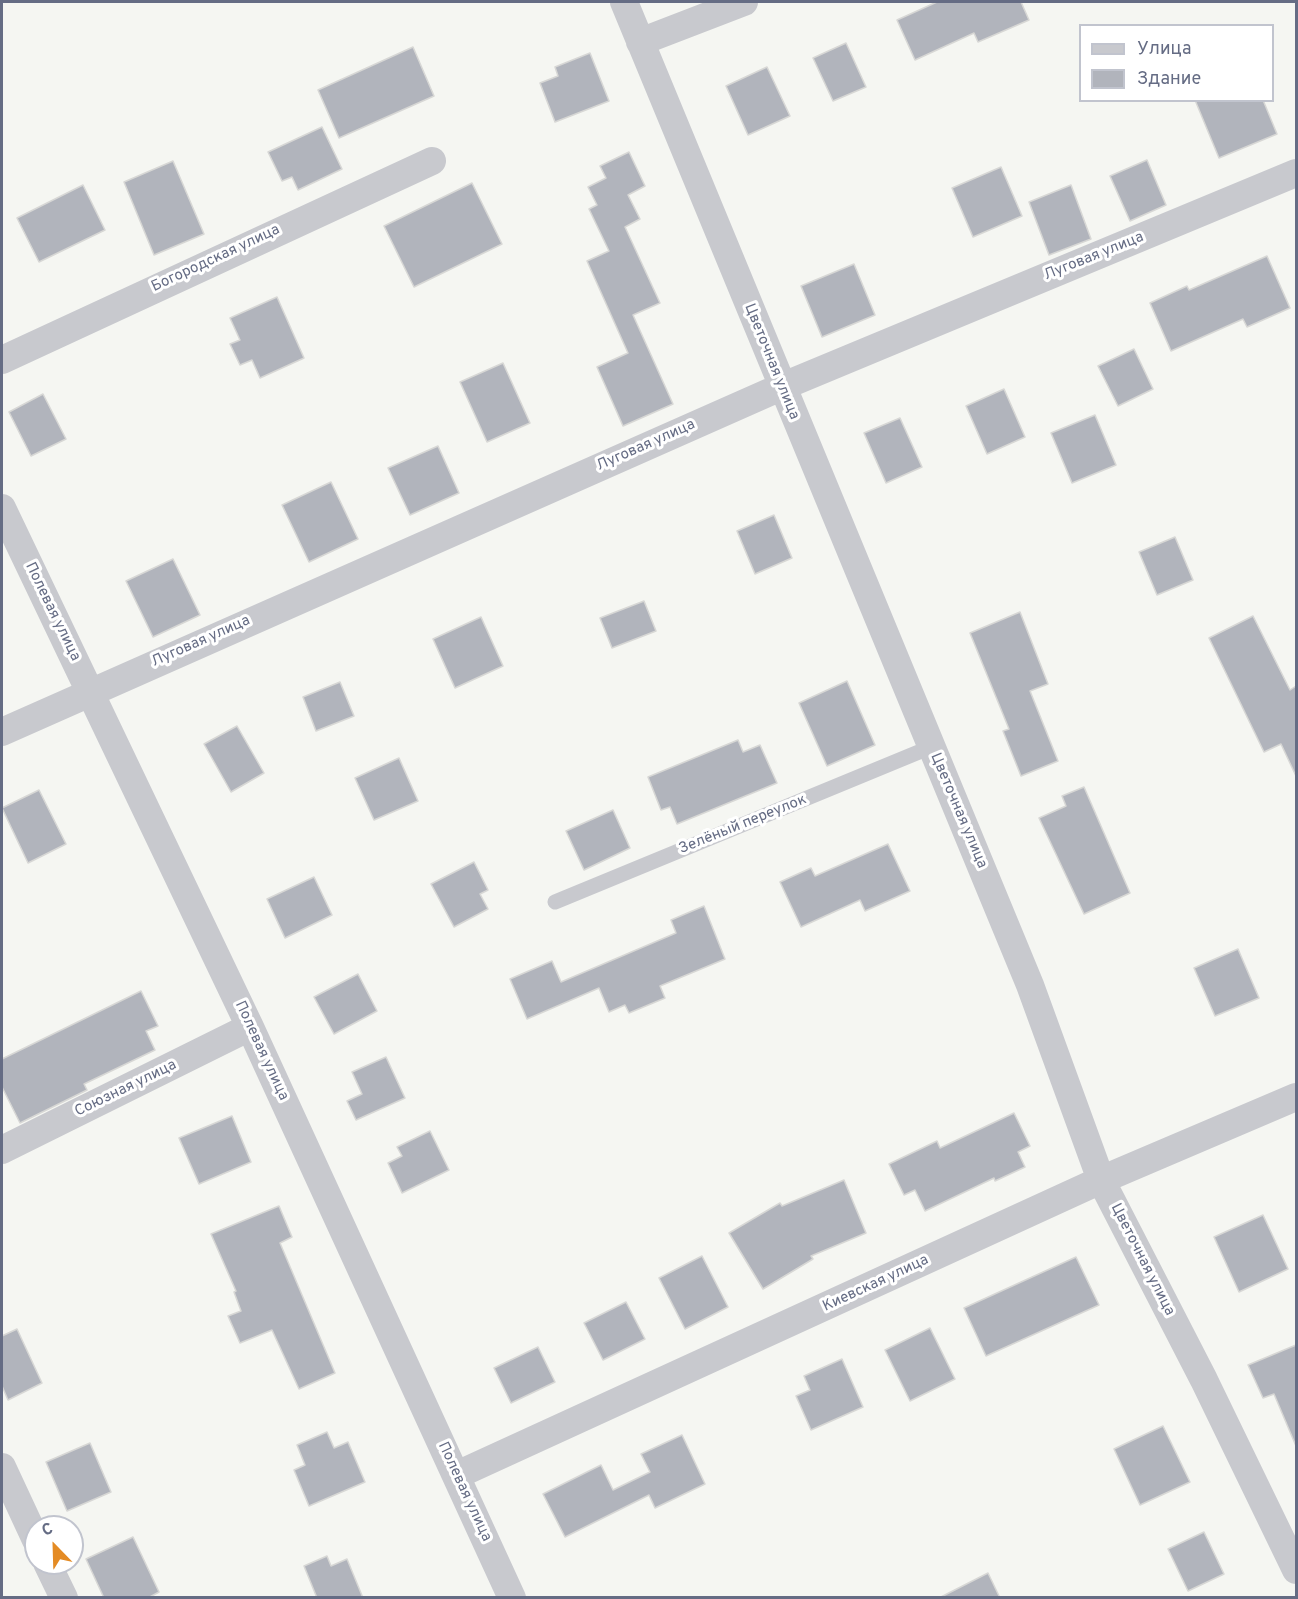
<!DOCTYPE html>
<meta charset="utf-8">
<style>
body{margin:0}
#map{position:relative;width:1298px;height:1599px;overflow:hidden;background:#f5f6f2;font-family:Overpass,sans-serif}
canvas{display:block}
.frame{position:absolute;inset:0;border:3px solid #656c84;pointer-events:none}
.legend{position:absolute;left:1079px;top:24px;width:195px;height:78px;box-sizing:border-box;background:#fff;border:2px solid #c1c4ce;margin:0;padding:8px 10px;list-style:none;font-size:18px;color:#656c84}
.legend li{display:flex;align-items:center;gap:12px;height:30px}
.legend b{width:30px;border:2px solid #c1c4ce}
.north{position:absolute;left:24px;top:1515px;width:60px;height:60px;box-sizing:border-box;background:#fff;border:2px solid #c1c4ce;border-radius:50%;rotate:337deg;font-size:16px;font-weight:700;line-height:24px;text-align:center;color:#656c84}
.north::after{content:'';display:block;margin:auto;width:21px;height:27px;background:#e48b24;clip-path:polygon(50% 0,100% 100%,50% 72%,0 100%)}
</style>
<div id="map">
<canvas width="1298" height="1599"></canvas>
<div class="frame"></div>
<ul class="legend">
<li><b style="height:8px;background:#c8c9ce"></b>Улица</li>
<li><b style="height:16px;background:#b1b4bc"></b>Здание</li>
</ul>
<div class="north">С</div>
</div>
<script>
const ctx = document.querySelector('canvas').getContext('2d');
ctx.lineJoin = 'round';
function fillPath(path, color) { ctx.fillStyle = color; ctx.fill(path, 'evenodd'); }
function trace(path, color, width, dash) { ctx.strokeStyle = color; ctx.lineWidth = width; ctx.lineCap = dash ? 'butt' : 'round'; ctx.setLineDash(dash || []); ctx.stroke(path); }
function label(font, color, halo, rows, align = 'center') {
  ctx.font = font + ' Overpass,sans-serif'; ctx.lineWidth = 6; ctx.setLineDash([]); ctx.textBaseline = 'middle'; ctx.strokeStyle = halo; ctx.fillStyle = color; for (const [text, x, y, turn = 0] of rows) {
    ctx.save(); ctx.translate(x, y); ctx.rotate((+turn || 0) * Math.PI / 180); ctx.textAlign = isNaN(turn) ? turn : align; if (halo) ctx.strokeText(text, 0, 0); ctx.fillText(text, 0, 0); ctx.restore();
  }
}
const building = new Path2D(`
 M 937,2 L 1021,2 L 1029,20 L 978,42 L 974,33 L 915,60 L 897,20 Z
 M 846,43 L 866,87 L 833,101 L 813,58 Z
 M 413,47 L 434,96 L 339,138 L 318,90 Z
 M 590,53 L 609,101 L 555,122 L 540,83 L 558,76 L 555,67 Z
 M 767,67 L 790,116 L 748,135 L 726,86 Z
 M 1195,100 L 1263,100 L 1277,134 L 1219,158 Z
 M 322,127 L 342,169 L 298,190 L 292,177 L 282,181 L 268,152 Z
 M 629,152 L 645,186 L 628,195 L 640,219 L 625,227 L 660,303 L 633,315 L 673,404 L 623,426 L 597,367 L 628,353 L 587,261 L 609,251 L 589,209 L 597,205 L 588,187 L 606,178 L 600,166 Z
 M 1147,160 L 1166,205 L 1130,221 L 1110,176 Z
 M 173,161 L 204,234 L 154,255 L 124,182 Z
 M 1001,167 L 1022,216 L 973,237 L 952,188 Z
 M 472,183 L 502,244 L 414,287 L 384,226 Z
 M 83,185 L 105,230 L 39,262 L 17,218 Z
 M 1071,185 L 1091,239 L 1049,255 L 1029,202 Z
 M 1267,256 L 1290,308 L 1247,327 L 1243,319 L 1171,351 L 1150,303 L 1187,286 L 1189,290 Z
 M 854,264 L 875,315 L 822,337 L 801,286 Z
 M 277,297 L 304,358 L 260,378 L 252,360 L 240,365 L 230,344 L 240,340 L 230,318 Z
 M 1134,349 L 1153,389 L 1118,406 L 1098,366 Z
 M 503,363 L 530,423 L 487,442 L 460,382 Z
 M 1004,389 L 1025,437 L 987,454 L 966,406 Z
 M 43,394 L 66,439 L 31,456 L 9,412 Z
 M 1095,415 L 1116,465 L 1072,483 L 1051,433 Z
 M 900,418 L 922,467 L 886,483 L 864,433 Z
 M 438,446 L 459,493 L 410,515 L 388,468 Z
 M 331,482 L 358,539 L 309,562 L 282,505 Z
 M 774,515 L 792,558 L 755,574 L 737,531 Z
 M 1175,537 L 1193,580 L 1157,595 L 1139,552 Z
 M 173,559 L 200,615 L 153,637 L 126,581 Z
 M 644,601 L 656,631 L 612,648 L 600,618 Z
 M 1020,612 L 1048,684 L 1030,691 L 1058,761 L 1021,776 L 1003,731 L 1009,729 L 970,633 Z
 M 1253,616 L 1290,690 L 1296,686 L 1296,776 L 1281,744 L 1264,752 L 1209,638 Z
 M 481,617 L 503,666 L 455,688 L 433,639 Z
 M 847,681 L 875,745 L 827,766 L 799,703 Z
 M 340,682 L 354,716 L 316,731 L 303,697 Z
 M 237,726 L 264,773 L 231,792 L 204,744 Z
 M 738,740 L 743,752 L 760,745 L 777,783 L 677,824 L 670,807 L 661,810 L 648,777 Z
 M 399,758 L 418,801 L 374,820 L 355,778 Z
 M 1084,787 L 1130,893 L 1084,914 L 1039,818 L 1066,806 L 1062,796 Z
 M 39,790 L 66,844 L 28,863 L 2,808 Z
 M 613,810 L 630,848 L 584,870 L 566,831 Z
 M 888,844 L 910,891 L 865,911 L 860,900 L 801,927 L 780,882 L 811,868 L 815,876 Z
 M 474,862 L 488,890 L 480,894 L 488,909 L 454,927 L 431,884 Z
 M 314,877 L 332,915 L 285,938 L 267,899 Z
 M 704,906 L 725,959 L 660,986 L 665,998 L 629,1013 L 625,1005 L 609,1012 L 599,988 L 527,1019 L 510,979 L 552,961 L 561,982 L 676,933 L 671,920 Z
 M 1238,949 L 1259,998 L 1215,1016 L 1194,968 Z
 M 358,974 L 377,1011 L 334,1034 L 314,997 Z
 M 141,991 L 158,1026 L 146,1031 L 155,1050 L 84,1084 L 87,1090 L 20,1123 L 2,1087 L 2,1059 Z
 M 386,1057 L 405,1098 L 356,1120 L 347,1101 L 362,1094 L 352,1072 Z
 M 1014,1113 L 1030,1146 L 1018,1152 L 1025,1167 L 995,1181 L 994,1178 L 925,1211 L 915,1190 L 904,1195 L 889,1164 L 937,1141 L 940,1148 Z
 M 232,1116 L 251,1162 L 199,1184 L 179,1138 Z
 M 430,1131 L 449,1170 L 402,1193 L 388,1163 L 402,1156 L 397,1147 Z
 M 844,1180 L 866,1233 L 811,1256 L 813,1259 L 763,1289 L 729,1233 L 780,1203 L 782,1206 Z
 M 279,1206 L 292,1237 L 280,1243 L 335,1373 L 299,1389 L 272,1330 L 240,1343 L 228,1316 L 241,1311 L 234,1292 L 236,1291 L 211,1234 Z
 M 1263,1215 L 1288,1269 L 1239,1292 L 1214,1237 Z
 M 702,1256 L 728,1307 L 685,1329 L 659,1278 Z
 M 1076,1257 L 1099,1305 L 986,1356 L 964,1308 Z
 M 626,1302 L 645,1339 L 603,1360 L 584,1323 Z
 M 930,1328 L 955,1379 L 910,1401 L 885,1350 Z
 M 17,1329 L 42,1383 L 8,1400 L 2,1386 L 2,1336 Z
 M 1296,1345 L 1296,1446 L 1274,1394 L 1263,1398 L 1248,1365 Z
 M 538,1347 L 555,1382 L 511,1403 L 494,1368 Z
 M 842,1359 L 863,1407 L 811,1430 L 796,1396 L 810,1390 L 804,1376 Z
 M 1163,1426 L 1190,1482 L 1140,1505 L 1114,1449 Z
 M 327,1432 L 334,1448 L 348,1442 L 365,1482 L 309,1506 L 294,1470 L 305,1465 L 297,1445 Z
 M 682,1435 L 705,1484 L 655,1508 L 649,1495 L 565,1537 L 543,1494 L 601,1465 L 613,1490 L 650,1472 L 641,1454 Z
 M 90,1443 L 111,1492 L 67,1511 L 46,1462 Z
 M 1204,1532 L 1224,1574 L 1188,1591 L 1168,1549 Z
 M 133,1537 L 159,1592 L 148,1598 L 104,1598 L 86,1559 Z
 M 327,1556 L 331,1566 L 347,1559 L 363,1598 L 317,1598 L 304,1566 Z
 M 988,1573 L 1000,1598 L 939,1598 Z`);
const lane = new Path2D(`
 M 555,902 L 931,747`);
const street = new Path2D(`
 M 624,2 L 1030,985 L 1101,1180 L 1204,1380 L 1296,1570
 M 640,42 L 744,2
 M 2,360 L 432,161
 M 2,508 L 250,1027 L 512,1598
 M 2,732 L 781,387 L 1296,173
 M 2,1150 L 250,1027
 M 2,1467 L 36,1540
 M 457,1475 L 1101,1180 L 1296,1097
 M 47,1563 L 64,1598`);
const streetNames = [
 ["Луговая улица",1094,257,-22],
 ["Богородская улица",216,259,-25],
 ["Цветочная улица",771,362,68],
 ["Луговая улица",646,446,-24],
 ["Полевая улица",52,612,64],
 ["Луговая улица",201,642,-24],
 ["Цветочная улица",958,811,67],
 ["Зелёный переулок",743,825,-22],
 ["Полевая улица",261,1051,65],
 ["Союзная улица",126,1089,-26],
 ["Цветочная улица",1142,1260,63],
 ["Киевская улица",876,1284,-25],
 ["Полевая улица",464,1492,65]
];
fillPath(building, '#b1b4bc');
trace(building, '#d7d7d5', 1.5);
trace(lane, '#c8c9ce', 15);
trace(street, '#c8c9ce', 28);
label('15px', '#656c84', '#fff', streetNames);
</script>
